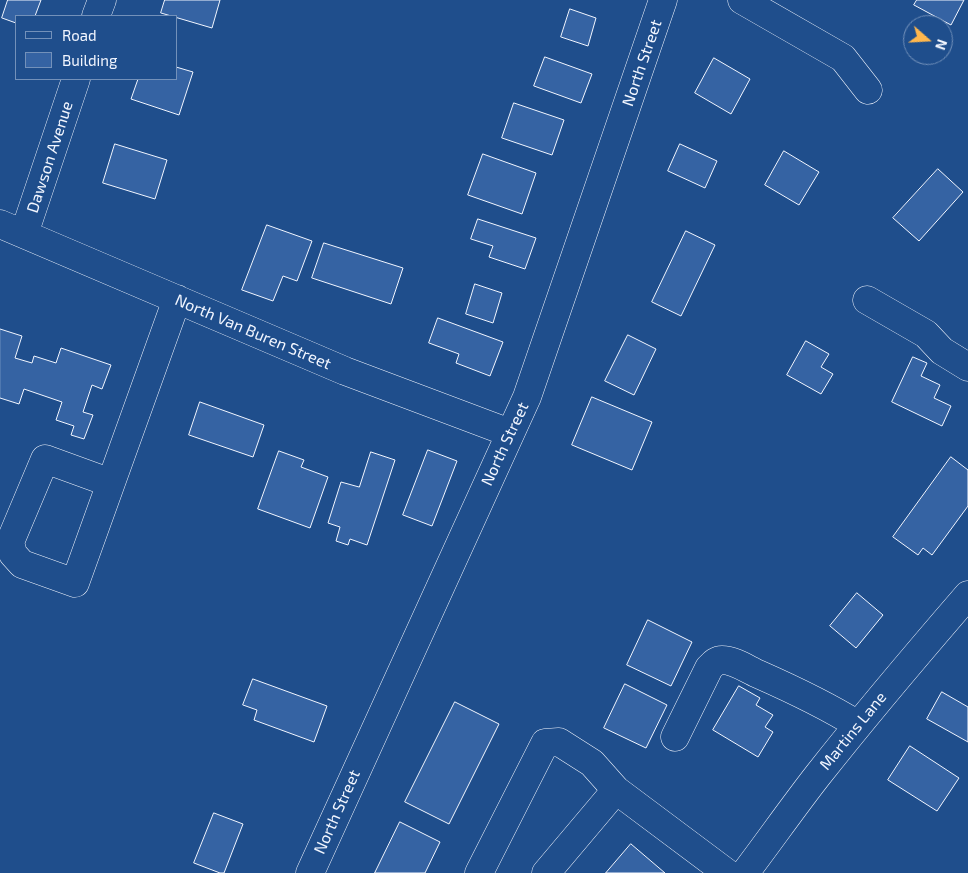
<!DOCTYPE html>
<style>
body{margin:0}
#map{position:relative;width:968px;height:873px;overflow:hidden;background:#1f4e8c;font-family:"Exo 2",sans-serif}
canvas{display:block}
.legend{position:absolute;left:15px;top:15px;width:162px;height:65px;box-sizing:border-box;background:#1f4e8c;border:1px solid #7391ba;margin:0;padding:6px 9px;list-style:none;font-size:15px;color:#f2f6ff}
.legend li{display:flex;align-items:center;gap:10px;height:25px}
.legend b{width:25px;border:1px solid #7391ba}
.north{position:absolute;left:903px;top:15px;width:50px;height:50px;box-sizing:border-box;background:#1f4e8c;border:1px solid #7391ba;border-radius:50%;rotate:109deg;font-size:14px;font-weight:700;line-height:20px;text-align:center;color:#f2f6ff}
.north::after{content:'';display:block;margin:auto;width:18px;height:22px;background:#ffb74d;clip-path:polygon(50% 0,100% 100%,50% 72%,0 100%)}
</style>
<div id="map">
<canvas width="968" height="873"></canvas>
<ul class="legend">
<li><b style="height:6px;background:#1f4e8c"></b>Road</li>
<li><b style="height:14px;background:#3563a3"></b>Building</li>
</ul>
<div class="north">N</div>
</div>
<script>
const ctx = document.querySelector('canvas').getContext('2d');
ctx.lineJoin = 'round';
function fillPath(path, color) { ctx.fillStyle = color; ctx.fill(path, 'evenodd'); }
function trace(path, color, width, dash) { ctx.strokeStyle = color; ctx.lineWidth = width; ctx.lineCap = dash ? 'butt' : 'round'; ctx.setLineDash(dash || []); ctx.stroke(path); }
function label(font, color, halo, rows, align = 'center') {
  ctx.font = font + ' "Exo 2",sans-serif'; ctx.lineWidth = 4; ctx.setLineDash([]); ctx.textBaseline = 'middle'; ctx.strokeStyle = halo; ctx.fillStyle = color; for (const [text, x, y, turn = 0] of rows) {
    ctx.save(); ctx.translate(x, y); ctx.rotate((+turn || 0) * Math.PI / 180); ctx.textAlign = isNaN(turn) ? turn : align; if (halo) ctx.strokeText(text, 0, 0); ctx.fillText(text, 0, 0); ctx.restore();
  }
}
const building = new Path2D(`
 M 8,0 L 41,0 L 35,16 L 16,16 L 16,23 L 2,18 Z
 M 165,0 L 220,0 L 212,28 L 161,13 Z
 M 917,0 L 964,0 L 951,25 L 914,5 Z
 M 570,9 L 596,18 L 588,46 L 561,37 Z
 M 545,57 L 592,74 L 581,103 L 534,86 Z
 M 714,58 L 750,79 L 731,114 L 695,93 Z
 M 176,67 L 193,72 L 179,115 L 131,99 L 138,79 L 176,79 Z
 M 514,103 L 564,120 L 552,155 L 502,138 Z
 M 115,144 L 167,160 L 155,199 L 103,183 Z
 M 680,144 L 717,161 L 705,188 L 668,171 Z
 M 784,151 L 819,172 L 799,205 L 765,185 Z
 M 483,154 L 536,173 L 522,214 L 468,195 Z
 M 938,169 L 963,192 L 919,241 L 893,218 Z
 M 478,219 L 536,238 L 525,269 L 489,257 L 493,246 L 471,239 Z
 M 267,225 L 312,241 L 297,281 L 283,276 L 273,301 L 242,290 Z
 M 686,231 L 715,245 L 681,316 L 652,302 Z
 M 324,243 L 403,268 L 391,304 L 312,278 Z
 M 475,284 L 502,293 L 493,323 L 466,314 Z
 M 438,318 L 503,342 L 490,376 L 456,363 L 459,354 L 429,343 Z
 M 0,329 L 22,336 L 15,358 L 32,363 L 34,356 L 56,363 L 61,348 L 111,365 L 102,389 L 92,385 L 83,412 L 93,415 L 84,439 L 71,435 L 74,426 L 56,420 L 62,402 L 24,389 L 19,404 L 0,398 Z
 M 628,335 L 656,349 L 634,395 L 605,381 Z
 M 806,341 L 829,354 L 821,367 L 833,374 L 821,394 L 787,375 Z
 M 913,357 L 927,363 L 921,376 L 940,385 L 934,398 L 951,406 L 942,426 L 892,402 Z
 M 592,397 L 652,422 L 632,470 L 572,445 Z
 M 200,402 L 264,425 L 253,457 L 189,435 Z
 M 428,450 L 457,461 L 432,526 L 403,515 Z
 M 279,451 L 304,460 L 301,467 L 328,477 L 310,528 L 258,509 Z
 M 371,452 L 395,460 L 367,545 L 350,539 L 348,545 L 336,541 L 340,527 L 328,523 L 341,482 L 359,487 Z
 M 951,457 L 968,470 L 968,506 L 932,555 L 923,548 L 918,555 L 893,537 Z
 M 857,593 L 883,615 L 856,648 L 830,626 Z
 M 648,620 L 692,642 L 671,686 L 627,665 Z
 M 253,679 L 327,706 L 314,742 L 254,720 L 257,710 L 243,705 Z
 M 625,684 L 667,705 L 646,748 L 604,728 Z
 M 739,686 L 760,698 L 756,705 L 773,715 L 765,727 L 773,732 L 758,757 L 713,730 Z
 M 942,692 L 968,707 L 968,742 L 927,719 Z
 M 455,702 L 499,724 L 449,824 L 405,802 Z
 M 910,746 L 959,778 L 937,811 L 888,780 Z
 M 214,813 L 243,824 L 224,873 L 220,873 L 194,863 Z
 M 400,822 L 440,842 L 425,873 L 375,873 Z
 M 631,844 L 665,873 L 606,873 Z`);
const minor = new Path2D(`
 M 742,0 L 843,58 L 868,90
 M 96,16 L 102,0
 M 0,224 L 345,371 L 510,433
 M 24,234 L 76,79
 M 867,300 L 926,334 L 942,351 L 968,367
 M 111,483 L 45,459 L 10,542 L 13,554 L 22,564 L 75,583 L 177,299
 M 675,737 L 709,668 C 713,664 716,660 722,660 C 734,660 747,669 758,674 C 792,689 826,705 858,725
 M 310,873 L 527,397 L 663,0
 M 479,873 L 545,743 L 559,742 L 592,763 L 616,790
 M 546,873 L 616,790 L 727,873
 M 745,873 C 770,840 793,807 818,775 C 867,713 917,654 968,595`);
const streetNames = [
 ["North Street",642,63,-71],
 ["Dawson Avenue",50,157,-72],
 ["North Van Buren Street",253,332,23],
 ["North Street",505,444,-65],
 ["Martins Lane",853,731,-51],
 ["North Street",337,812,-66]
];
fillPath(building, '#3563a3');
trace(building, '#f2f6ff', 1);
trace(minor, '#f2f6ff', 29);
trace(minor, '#1f4e8c', 28);
label('16px', '#f2f6ff', '#1f4e8c', streetNames);
</script>
